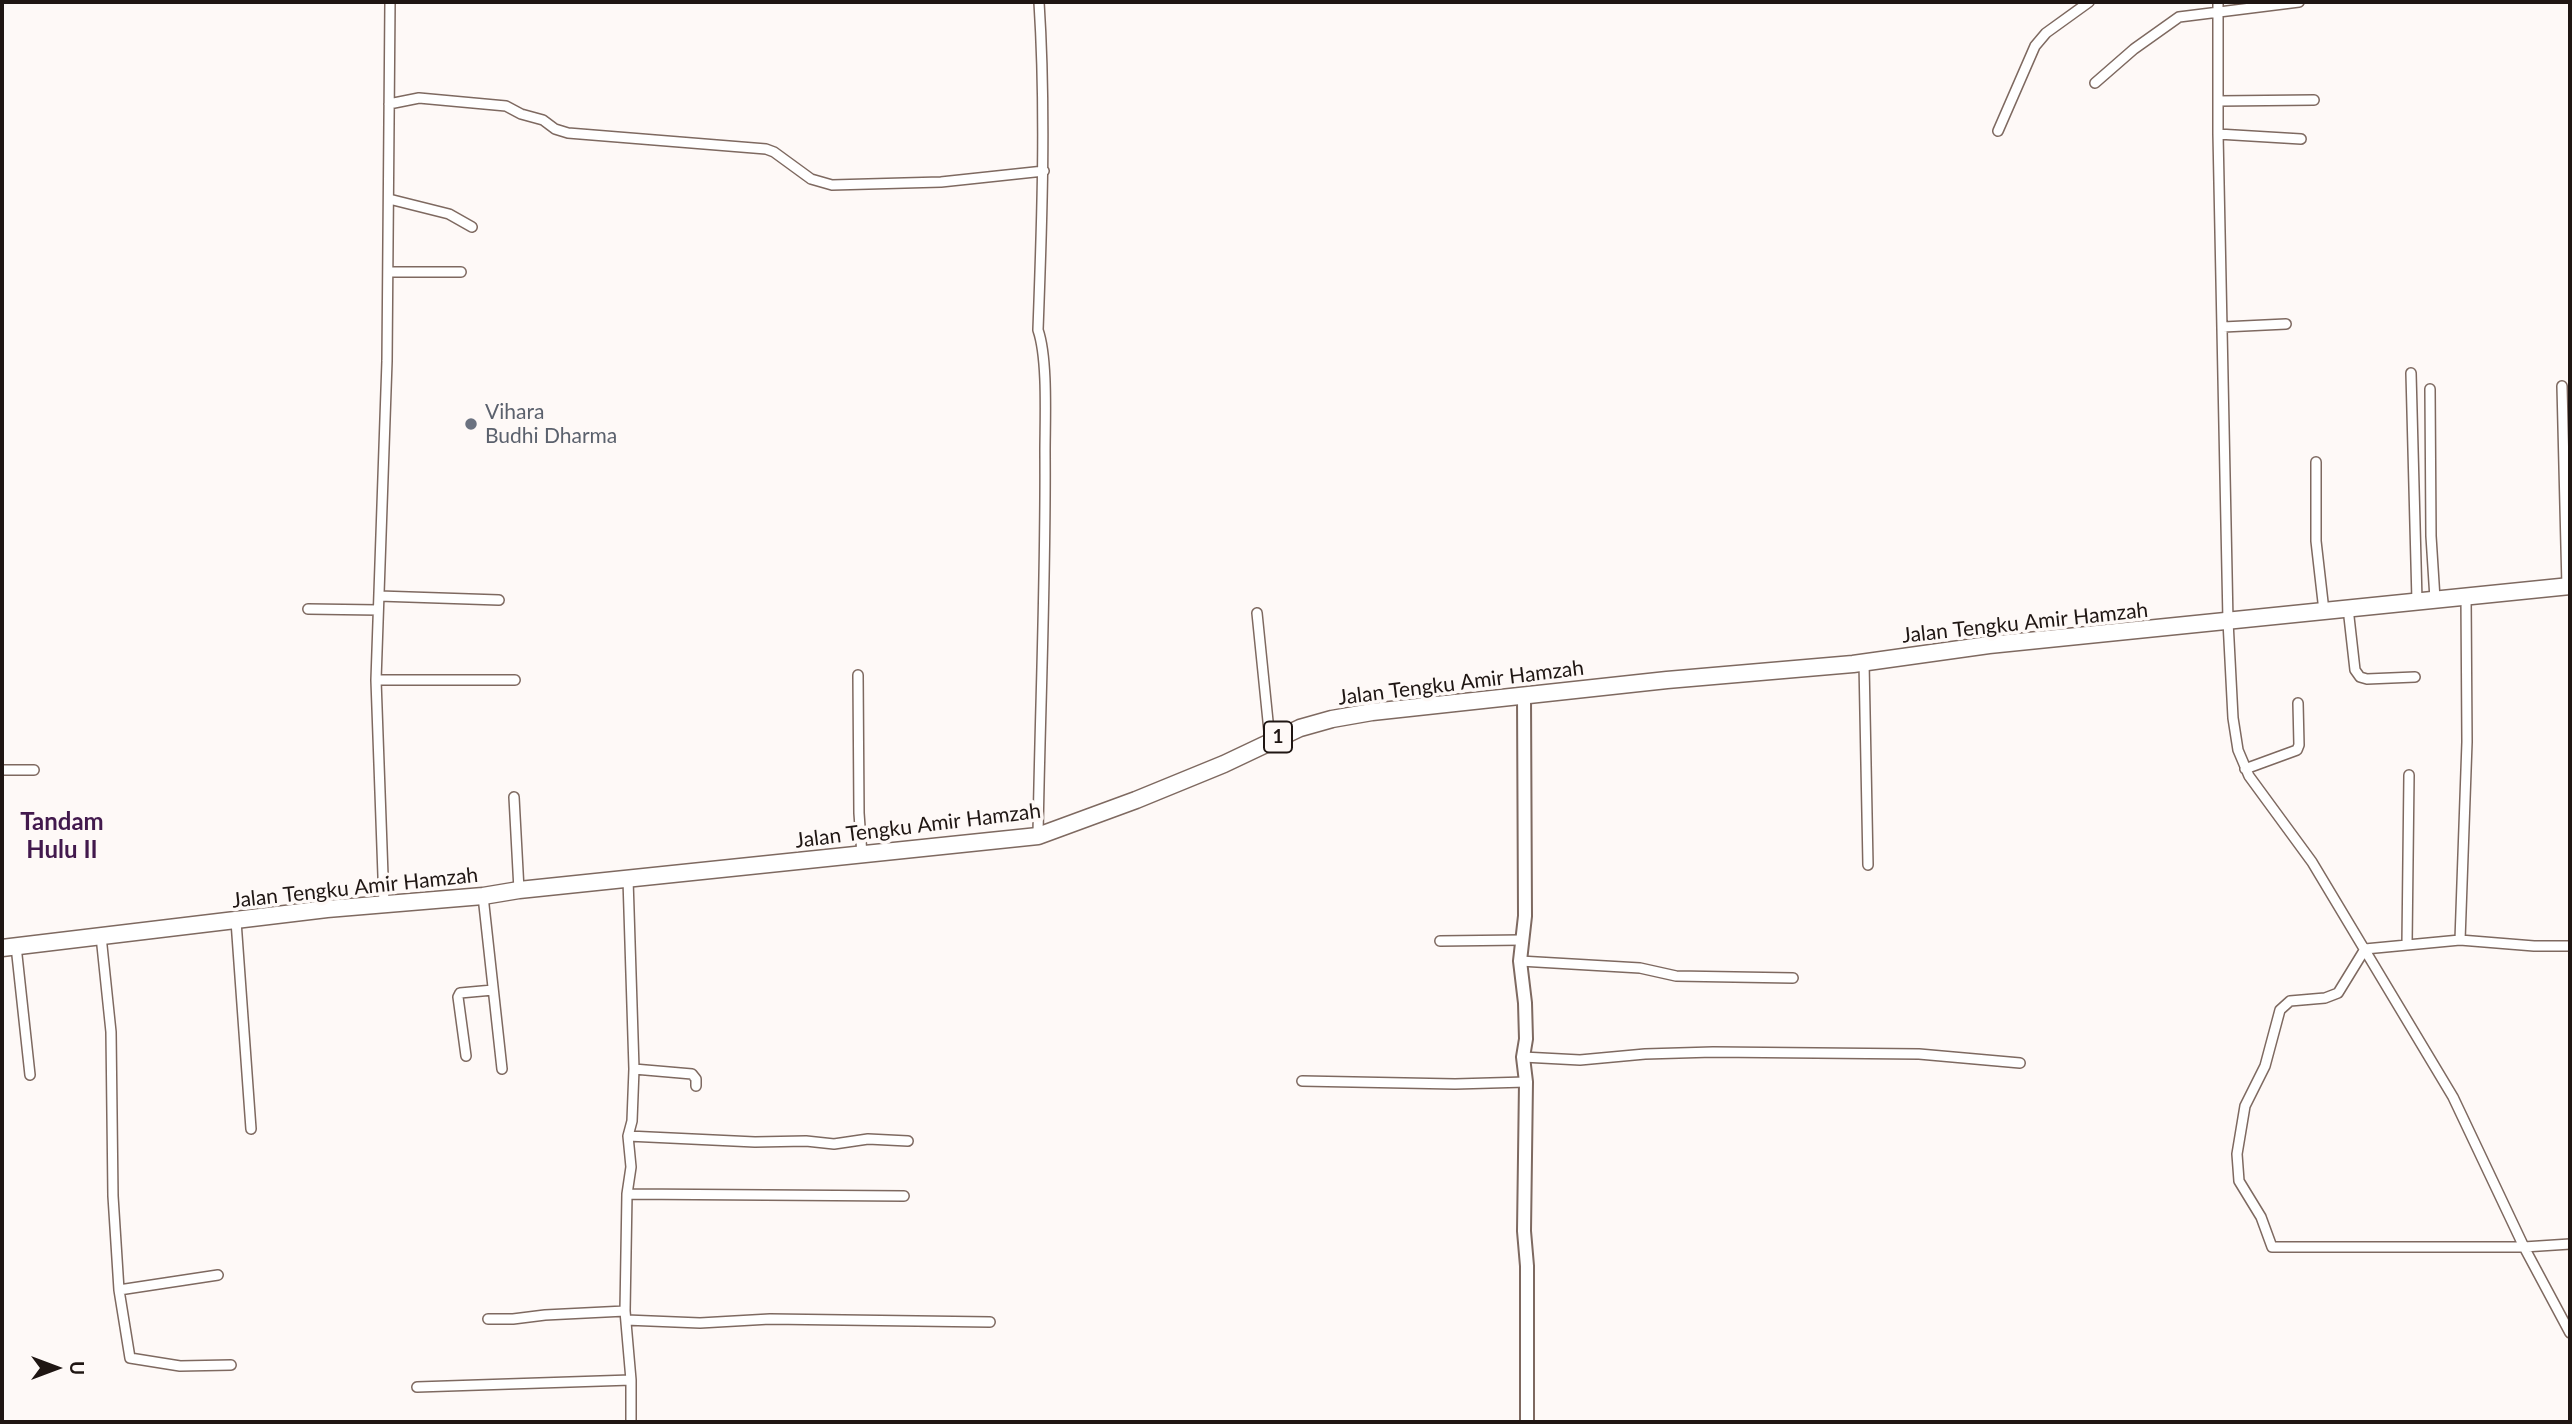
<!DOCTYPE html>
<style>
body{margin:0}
#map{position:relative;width:2572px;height:1424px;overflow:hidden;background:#fef9f7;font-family:Lato,sans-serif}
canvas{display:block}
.frame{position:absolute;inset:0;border:4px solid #1f1613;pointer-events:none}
.north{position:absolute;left:21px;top:1333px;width:70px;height:70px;-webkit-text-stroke:5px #fef9f7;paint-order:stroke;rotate:90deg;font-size:19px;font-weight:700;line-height:28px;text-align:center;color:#1f1613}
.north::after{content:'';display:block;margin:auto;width:24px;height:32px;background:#1f1613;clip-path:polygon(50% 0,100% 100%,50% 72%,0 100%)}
</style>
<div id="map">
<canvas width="2572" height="1424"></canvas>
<div class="frame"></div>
<div class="north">U</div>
</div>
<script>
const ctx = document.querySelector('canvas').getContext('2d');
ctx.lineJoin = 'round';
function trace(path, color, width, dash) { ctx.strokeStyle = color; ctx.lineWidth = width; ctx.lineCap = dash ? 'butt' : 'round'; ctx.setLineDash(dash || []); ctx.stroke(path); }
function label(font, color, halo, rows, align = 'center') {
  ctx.font = font + ' Lato,sans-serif'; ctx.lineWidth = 7; ctx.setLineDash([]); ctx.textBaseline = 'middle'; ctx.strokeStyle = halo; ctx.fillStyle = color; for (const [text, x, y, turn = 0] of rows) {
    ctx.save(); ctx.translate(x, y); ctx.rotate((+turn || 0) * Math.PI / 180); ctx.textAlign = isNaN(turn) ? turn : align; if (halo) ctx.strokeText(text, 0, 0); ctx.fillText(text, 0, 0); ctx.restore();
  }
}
const street = new Path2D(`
 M 2218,2 L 2218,134 L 2228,621 L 2233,718 L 2238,750 L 2249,776 L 2312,862 L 2453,1097 L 2524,1247 L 2570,1333
 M 2095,83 L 2134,49 L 2179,17 L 2299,2
 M 2219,101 L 2314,100
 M 389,104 L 419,98 L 506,106 L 521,114 L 543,120 L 555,129 L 568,133 L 766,149 L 774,152 L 811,179 L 832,185 L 941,182 L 1044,171
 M 1998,131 L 2035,46 L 2046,33 L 2089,2
 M 2218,134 L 2301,139
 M 389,199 L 449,214 L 472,227
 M 388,272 L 461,272
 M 2223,327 L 2286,324
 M 2411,373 L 2417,601
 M 2562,386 L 2567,587
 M 2430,389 L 2431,536 L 2435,599
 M 2316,462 L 2316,541 L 2324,611
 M 379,596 L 499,600
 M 2348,608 L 2355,670 L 2360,677 L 2367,679 L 2415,677
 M 308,609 L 378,610
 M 1257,613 L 1270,741
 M 1864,662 L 1868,865
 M 858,675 L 859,813 L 862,855
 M 376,680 L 515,680
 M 2245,769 L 2297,750 L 2299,745 L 2298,703
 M 2,770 L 34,770
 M 514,797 L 519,890
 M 1038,836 C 1040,708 1046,580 1045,452 C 1045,420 1048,359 1038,330 C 1042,221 1046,111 1039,2
 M 628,879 L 634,1069 L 632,1121 L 628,1136 L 631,1167 L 627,1194 L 625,1311 L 631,1380 L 631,1422
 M 483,896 L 502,1069
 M 384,904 L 376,680 L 387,361 L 390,2
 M 236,921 L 251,1129
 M 101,936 L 111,1032 L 113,1196 L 119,1290 L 130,1358 L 180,1366 L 231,1365
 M 2460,940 L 2467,742 L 2466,596
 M 1440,941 L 1522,940
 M 2407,944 L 2409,775
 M 16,946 L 30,1075
 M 2570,946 L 2534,946 L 2460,940 L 2365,949 L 2338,993 L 2325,998 L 2290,1001 L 2280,1010 L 2265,1066 L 2245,1106 L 2237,1154 L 2239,1181 L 2261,1217 L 2272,1247 L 2524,1247 L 2570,1244
 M 1520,961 L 1640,968 L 1676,976 L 1793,978
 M 466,1056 L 458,997 L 460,993 L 493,990
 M 1523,1057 L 1580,1060 L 1645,1054 L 1713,1052 L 1919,1054 L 2020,1063
 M 634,1069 L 692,1074 L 696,1079 L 696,1086
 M 1302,1081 L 1455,1084 L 1526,1082
 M 628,1136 L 755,1142 L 806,1141 L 834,1144 L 868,1139 L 908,1141
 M 627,1194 L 904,1196
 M 119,1290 L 218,1275
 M 488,1319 L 513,1319 L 545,1315 L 625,1311
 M 626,1320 L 700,1323 L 770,1319 L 990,1322
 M 417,1387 L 631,1380`);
const secondary = new Path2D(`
 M 1524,696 L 1525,916 L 1520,961 L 1525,1003 L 1526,1039 L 1523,1057 L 1526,1082 L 1524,1231 L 1527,1266 L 1527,1422`);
const highway = new Path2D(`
 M 2,948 L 327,909 L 483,896 L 519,890 L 1038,836 L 1136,800 L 1224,764 L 1300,728 L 1332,719 L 1372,712 L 1667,680 L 1853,664 L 1989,645 L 2570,586`);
const markers = [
 [471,424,7,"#6b7280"]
];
const shields = [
 [1278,737,28]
];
const shieldNames = [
 ["1",1278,737]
];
const worshipNames = [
 ["Vihara",485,412],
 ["Budhi Dharma",485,436]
];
const streetNames = [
 ["Jalan Tengku Amir Hamzah",2025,623,-6],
 ["Jalan Tengku Amir Hamzah",1461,683,-7],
 ["Jalan Tengku Amir Hamzah",918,826,-7],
 ["Jalan Tengku Amir Hamzah",355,888,-6]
];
const quarterNames = [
 ["Tandam",62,822],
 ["Hulu II",62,850]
];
trace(street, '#7e6960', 12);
trace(secondary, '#7e6960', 16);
trace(highway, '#7e6960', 19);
trace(street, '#fff', 9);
trace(secondary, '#fff', 12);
trace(highway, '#fff', 16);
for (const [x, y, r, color] of markers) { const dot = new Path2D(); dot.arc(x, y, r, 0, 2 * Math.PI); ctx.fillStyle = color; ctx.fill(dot); trace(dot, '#fef9f7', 2.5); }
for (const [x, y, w] of shields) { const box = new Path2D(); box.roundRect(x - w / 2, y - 15.5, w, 31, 5); ctx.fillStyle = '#fef9f7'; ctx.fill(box); trace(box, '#1f1613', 2); }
label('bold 19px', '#1f1613', null, shieldNames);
label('21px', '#5b616d', '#fef9f7', worshipNames, 'left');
label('21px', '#1f1613', '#fef9f7', streetNames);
label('bold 24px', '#42194d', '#fef9f7', quarterNames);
</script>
